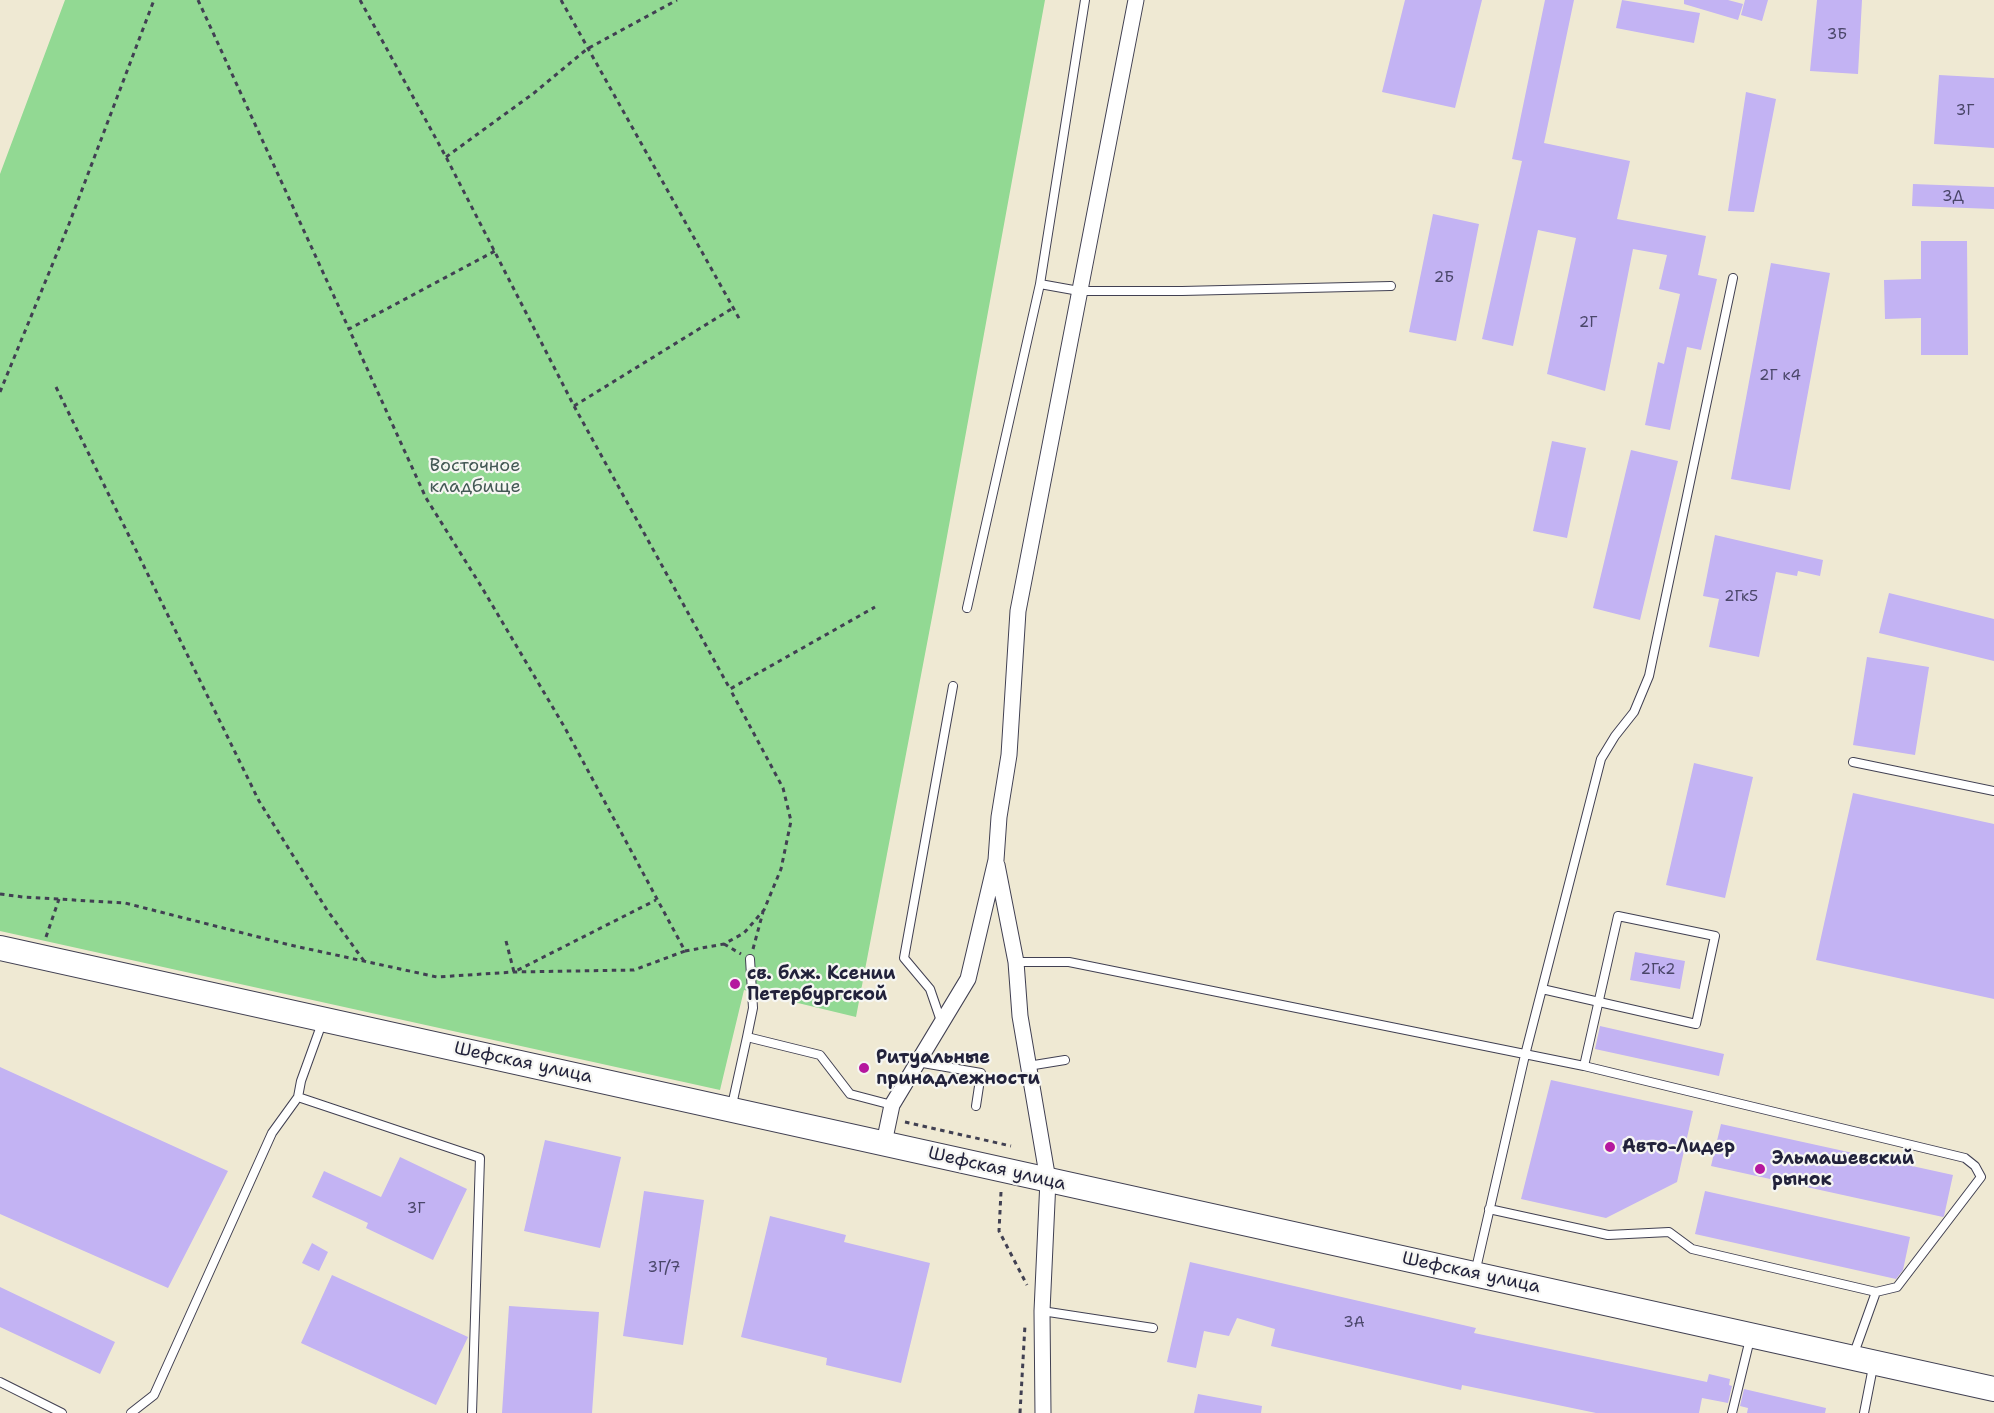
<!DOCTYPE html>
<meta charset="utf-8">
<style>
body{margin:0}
canvas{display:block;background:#efe9d3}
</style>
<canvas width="1994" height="1413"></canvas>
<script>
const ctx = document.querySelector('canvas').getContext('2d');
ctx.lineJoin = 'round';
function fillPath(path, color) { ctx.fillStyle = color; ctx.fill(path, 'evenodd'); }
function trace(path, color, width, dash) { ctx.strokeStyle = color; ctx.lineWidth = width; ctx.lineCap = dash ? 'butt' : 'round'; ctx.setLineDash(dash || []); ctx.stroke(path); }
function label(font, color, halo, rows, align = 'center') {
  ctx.font = font + ' "Shantell Sans",sans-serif'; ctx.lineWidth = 4.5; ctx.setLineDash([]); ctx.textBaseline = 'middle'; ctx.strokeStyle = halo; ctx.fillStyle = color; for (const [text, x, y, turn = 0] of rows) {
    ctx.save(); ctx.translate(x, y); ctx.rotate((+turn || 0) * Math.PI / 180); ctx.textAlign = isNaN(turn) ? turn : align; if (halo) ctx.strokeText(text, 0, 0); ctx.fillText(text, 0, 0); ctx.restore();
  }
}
const green = new Path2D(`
 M 65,0 L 1045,0 L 937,591 L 856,1017 L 744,990 L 720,1090 L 0,931 L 0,174 Z`);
const building = new Path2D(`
 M 1405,0 L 1482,0 L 1455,108 L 1382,92 Z
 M 1545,0 L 1574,0 L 1544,143 L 1630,161 L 1617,219 L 1706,236 L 1698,275 L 1717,279 L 1701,350 L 1687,347 L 1670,430 L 1645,425 L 1658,362 L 1664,364 L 1680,294 L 1659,289 L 1667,255 L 1633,249 L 1605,391 L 1547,374 L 1576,238 L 1538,230 L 1513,346 L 1482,339 L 1522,161 L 1512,159 Z
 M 1622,0 L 1700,13 L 1694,43 L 1616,28 Z
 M 1684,0 L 1728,0 L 1743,4 L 1738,20 L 1684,4 Z
 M 1745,0 L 1768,0 L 1762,21 L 1741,15 Z
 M 1817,0 L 1862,0 L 1858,74 L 1810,71 Z
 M 1939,75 L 1994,78 L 1994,148 L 1934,144 Z
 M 1746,92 L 1776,99 L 1754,212 L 1728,211 Z
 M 1913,184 L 1994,187 L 1994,209 L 1912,206 Z
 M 1433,214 L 1479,224 L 1456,341 L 1409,332 Z
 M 1921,241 L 1967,241 L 1968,355 L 1921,355 L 1921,318 L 1885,319 L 1884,280 L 1921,279 Z
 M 1771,263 L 1830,273 L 1790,490 L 1731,479 Z
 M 1552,441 L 1586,448 L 1567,538 L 1533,531 Z
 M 1631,450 L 1678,461 L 1640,620 L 1593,608 Z
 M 1715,535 L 1823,560 L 1820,576 L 1798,571 L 1797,576 L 1776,572 L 1759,657 L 1709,647 L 1719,599 L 1703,596 Z
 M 1889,593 L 1994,619 L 1994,661 L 1879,633 Z
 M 1867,657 L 1929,667 L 1915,755 L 1853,745 Z
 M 1694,763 L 1753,777 L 1725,898 L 1666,885 Z
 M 1853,793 L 1994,824 L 1994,999 L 1816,960 Z
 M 1635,952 L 1685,961 L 1680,989 L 1630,980 Z
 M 1600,1026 L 1724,1054 L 1719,1076 L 1595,1049 Z
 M 0,1067 L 228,1171 L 168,1288 L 0,1214 Z
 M 1551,1080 L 1693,1111 L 1677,1182 L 1606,1218 L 1521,1199 Z
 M 1721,1124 L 1953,1175 L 1944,1216 L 1943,1217 L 1711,1166 Z
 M 545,1140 L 621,1157 L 600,1248 L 524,1231 Z
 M 400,1157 L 467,1189 L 433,1260 L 366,1228 L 368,1223 L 312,1197 L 324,1171 L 381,1197 Z
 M 644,1191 L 704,1200 L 683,1345 L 623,1336 Z
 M 1705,1191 L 1910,1237 L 1903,1270 L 1896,1279 L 1695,1234 Z
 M 770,1216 L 846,1235 L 844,1242 L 930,1263 L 901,1383 L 826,1365 L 827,1358 L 741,1337 Z
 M 312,1243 L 328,1252 L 319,1271 L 302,1263 Z
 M 1190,1262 L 1476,1328 L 1474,1333 L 1707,1382 L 1709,1374 L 1730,1379 L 1729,1385 L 1732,1386 L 1728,1403 L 1702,1398 L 1699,1413 L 1596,1413 L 1462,1385 L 1461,1390 L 1271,1346 L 1275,1329 L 1237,1318 L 1229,1336 L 1204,1331 L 1196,1368 L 1167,1362 Z
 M 332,1275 L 468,1337 L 436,1405 L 301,1343 Z
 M 0,1287 L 115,1342 L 100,1374 L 0,1327 Z
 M 509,1306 L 599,1312 L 592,1413 L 502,1413 Z
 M 1744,1389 L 1826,1408 L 1825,1413 L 1747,1413 L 1748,1408 L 1740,1406 Z
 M 1198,1394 L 1262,1406 L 1261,1413 L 1194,1413 Z`);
const path = new Path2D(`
 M 198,0 L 349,329
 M 360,0 L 446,157 L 574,406 L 730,689 L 875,607
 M 561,0 L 740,320
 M 446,157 L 534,93 L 587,49 L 677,0
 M 56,387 L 259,801 L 327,910 L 364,961
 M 0,392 L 69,224 L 154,0
 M 574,406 L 733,308
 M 0,894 L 23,897 L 125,903 L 290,945 L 437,977 L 514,972 L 634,970 L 685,951 L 565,728 L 481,586 L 426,498 L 349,329 L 495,251
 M 46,937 L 59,899
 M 506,941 L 514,972 L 656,900
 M 724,944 L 741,954
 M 753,949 L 763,912
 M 685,951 L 724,944 L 744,933 L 764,910 L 781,869 L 791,821 L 783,788 L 730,689
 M 905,1122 L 1011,1146
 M 1001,1192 L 999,1231 L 1027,1285
 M 1020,1413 L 1025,1325`);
const service = new Path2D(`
 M 1040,284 L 1079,291 L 1182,291 L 1391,286
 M 967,608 L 1040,284 L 1085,0
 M 1853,762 L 1994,791
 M 750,959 L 753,1008 L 747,1037 L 820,1055 L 850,1094 L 892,1105
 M 1016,962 L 1069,962 L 1584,1066 L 1965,1158 L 1975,1166 L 1981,1177 L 1897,1287 L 1876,1292 L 1853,1356
 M 1542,989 L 1696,1024 L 1715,936 L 1618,916 L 1584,1066
 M 941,1021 L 930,989 L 904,958 L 953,686
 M 322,1023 L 301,1081 L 298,1097 L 480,1158 L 472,1413
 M 917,1062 L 981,1073 L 976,1106
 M 1028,1066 L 1065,1060
 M 732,1105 L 747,1037
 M 1489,1209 L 1608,1235 L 1669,1232 L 1692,1249 L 1876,1292
 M 1475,1273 L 1525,1055 L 1601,759 L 1615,736 L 1634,712 L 1649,676 L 1733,278
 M 1042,1311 L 1153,1328
 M 0,1382 L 62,1413
 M 131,1413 L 154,1395 L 272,1133 L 298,1097
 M 1732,1413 L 1750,1339
 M 1864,1413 L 1873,1367`);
const minor = new Path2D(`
 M 997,865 L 1016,962 L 1020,1016 L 1048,1180 L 1042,1311 L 1043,1413
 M 884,1143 L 892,1105 L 968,979 L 996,860 L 999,817 L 1009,755 L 1018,611 L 1136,0`);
const primary = new Path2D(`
 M 0,948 L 1994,1389`);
const markers = [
 [735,984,6,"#b5179e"],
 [864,1068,6,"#b5179e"],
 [1610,1147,6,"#b5179e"],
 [1760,1169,6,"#b5179e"]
];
const numberNames = [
 ["3Б",1837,35],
 ["3Г",1965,111],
 ["3Д",1953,197],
 ["2Б",1444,278],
 ["2Г",1588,323],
 ["2Г к4",1780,376],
 ["2Гк5",1741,597],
 ["2Гк2",1658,970],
 ["3Г",416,1209],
 ["3Г/7",664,1268],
 ["3А",1354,1323]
];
const parkNames = [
 ["Восточное",475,466],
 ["кладбище",475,487]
];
const poiNames = [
 ["св. блж. Ксении",747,974],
 ["Петербургской",747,995],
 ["Ритуальные",876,1058],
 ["принадлежности",876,1079],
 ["Авто-Лидер",1622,1147],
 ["Эльмашевский",1772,1159],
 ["рынок",1772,1180]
];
const streetNames = [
 ["Шефская улица",523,1063,12],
 ["Шефская улица",997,1169,13],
 ["Шефская улица",1471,1273,12]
];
fillPath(green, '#92d993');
fillPath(building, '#c3b3f3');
trace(service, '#414052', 10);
trace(minor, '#414052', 17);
trace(primary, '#414052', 26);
trace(path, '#414052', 3, [4.5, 4.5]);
trace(service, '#fff', 8);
trace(minor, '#fff', 15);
trace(primary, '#fff', 24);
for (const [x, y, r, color] of markers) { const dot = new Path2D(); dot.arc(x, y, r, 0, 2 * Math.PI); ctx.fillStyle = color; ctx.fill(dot); trace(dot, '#f6f6f2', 2); }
label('15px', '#4a4669', null, numberNames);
label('18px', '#445955', '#f6f6f2', parkNames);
label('bold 18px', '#22223b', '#f6f6f2', poiNames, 'left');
label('18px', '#22223b', '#f6f6f2', streetNames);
</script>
